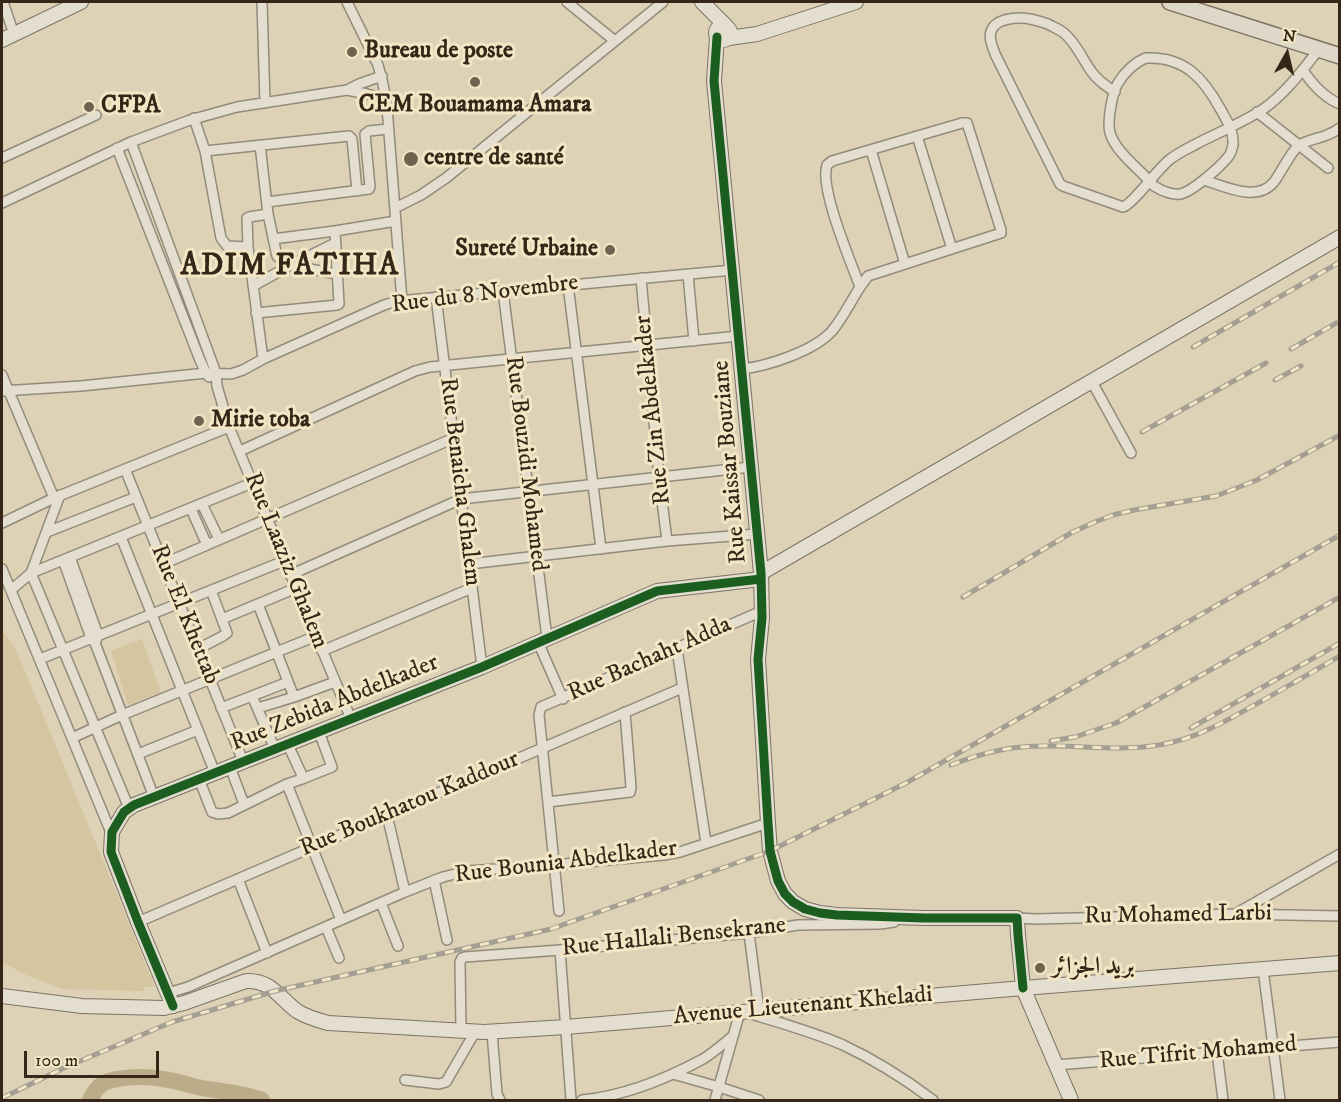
<!DOCTYPE html>
<meta charset="utf-8">
<style>
body{margin:0}
#map{position:relative;width:1341px;height:1102px;overflow:hidden;background:#ddd2b6;font-family:"IM FELL DW Pica",serif}
canvas{display:block}
.frame{position:absolute;inset:0;border:3px solid #352618;pointer-events:none}
.north{position:absolute;left:1257px;top:24px;width:60px;height:60px;-webkit-text-stroke:4px #f3e6c5;paint-order:stroke;rotate:8deg;font-size:16px;font-weight:700;line-height:24px;text-align:center;color:#352618}
.north::after{content:'';display:block;margin:auto;width:21px;height:27px;background:#352618;clip-path:polygon(50% 0,100% 100%,50% 72%,0 100%)}
.scale{position:absolute;left:24px;top:1051px;width:135px;height:27px;box-sizing:border-box;border:3px solid #352618;border-top:0;padding-left:8px;font-size:18px;line-height:21px;white-space:nowrap;color:#352618;-webkit-text-stroke:4px #f3e6c5;paint-order:stroke}
</style>
<div id="map">
<canvas width="1341" height="1102"></canvas>
<div class="frame"></div>
<div class="north">N</div>
<div class="scale">100 m</div>
</div>
<script>
const ctx = document.querySelector('canvas').getContext('2d');
ctx.lineJoin = 'round';
function fillPath(path, color) { ctx.fillStyle = color; ctx.fill(path, 'evenodd'); }
function trace(path, color, width, dash) { ctx.strokeStyle = color; ctx.lineWidth = width; ctx.lineCap = dash ? 'butt' : 'round'; ctx.setLineDash(dash || []); ctx.stroke(path); }
function label(font, color, halo, rows, align = 'center') {
  ctx.font = font + ' "IM FELL DW Pica",Amiri,serif'; ctx.lineWidth = 6; ctx.setLineDash([]); ctx.textBaseline = 'middle'; ctx.strokeStyle = halo; ctx.fillStyle = color; for (const [text, x, y, turn = 0] of rows) {
    ctx.save(); ctx.translate(x, y); ctx.rotate((+turn || 0) * Math.PI / 180); ctx.textAlign = isNaN(turn) ? turn : align; if (halo) ctx.strokeText(text, 0, 0); ctx.fillText(text, 0, 0); ctx.restore();
  }
}
const green = new Path2D(`
 M 2,631 L 15,647 L 155,987 L 143,987 L 144,991 L 62,989 L 26,975 L 2,962 Z
 M 142,639 L 161,693 L 128,705 L 111,651 Z`);
const river = new Path2D(`
 M 90,1100 C 93,1093 97,1087 104,1083 C 118,1076 148,1076 163,1079 C 179,1081 193,1087 208,1089 C 228,1092 244,1093 262,1100`);
const street = new Path2D(`
 M 3,2 L 14,34
 M 262,2 L 265,103
 M 347,2 L 378,65 L 383,84 L 387,107 L 402,301
 M 567,2 L 615,41
 M 1146,58 C 1185,56 1204,79 1221,110 C 1227,121 1234,131 1233,145 C 1232,149 1231,154 1228,157 C 1220,167 1192,192 1180,194 C 1171,195 1162,191 1154,186 C 1141,170 1116,153 1110,133 C 1107,122 1112,93 1118,83 C 1124,73 1135,62 1146,58 Z
 M 1303,70 C 1312,84 1323,97 1340,104
 M 382,76 L 359,84 L 347,90 L 367,94 L 385,99
 M 1115,92 C 1106,86 1097,80 1091,71 C 1082,58 1076,43 1064,33 C 1059,29 1053,27 1048,24 C 1039,21 1030,18 1021,18 C 1012,18 1002,19 995,25 C 986,34 992,46 996,56 L 1060,184 L 1063,186 L 1123,207 C 1133,204 1157,170 1168,161 C 1177,153 1189,148 1200,142 C 1220,132 1243,122 1262,110 C 1285,94 1302,71 1319,49
 M 1257,112 L 1328,168
 M 194,118 L 205,151 L 221,238 L 227,246 L 248,247 L 263,359
 M 917,136 L 952,249
 M 131,142 L 216,373 L 217,386 L 229,427 L 351,719
 M 260,145 L 268,214 L 277,256 C 288,267 320,270 336,274
 M 117,148 L 200,360 L 206,373 L 209,377
 M 871,150 L 905,264
 M 205,151 L 349,136 L 352,139 L 357,191
 M 2,158 L 96,115
 M 1204,180 C 1224,186 1257,203 1274,182 C 1282,171 1288,157 1297,147 C 1304,140 1318,139 1327,135 C 1332,133 1336,131 1340,128
 M 267,202 L 369,189 L 370,187 L 365,134 L 369,131 L 388,129
 M 2,203 L 131,142 L 190,120 L 237,107 L 347,90
 M 395,208 L 421,195 L 446,178 L 663,2
 M 273,239 L 335,231 L 396,221
 M 248,247 L 247,218 L 249,217 L 268,214
 M 688,274 L 694,341
 M 641,278 L 659,477 L 667,541
 M 568,285 L 601,549
 M 253,286 L 291,265 L 335,243
 M 503,291 L 547,638
 M 436,297 L 482,667
 M 256,313 L 337,305 L 339,304 L 335,231
 M 742,369 C 768,366 814,351 832,331 C 843,318 851,301 860,287 L 868,276 L 1001,233 L 1001,230 L 967,123 L 962,123 L 832,161 L 827,165 C 819,188 851,262 860,287
 M 2,375 L 54,498
 M 1092,382 L 1131,453
 M 2,391 L 81,386 L 206,373 L 231,374 L 243,370 L 263,359 L 384,305 L 398,301 L 733,270
 M 240,451 L 415,371 L 430,367 L 739,336
 M 125,469 L 243,761
 M 60,495 L 31,573 L 129,808
 M 202,504 L 219,539
 M 191,509 L 207,545
 M 2,523 L 54,498 L 229,427
 M 47,532 L 136,497
 M 121,537 L 215,773
 M 70,557 L 98,635 L 96,641
 M 63,560 L 91,638 L 95,643 L 154,797
 M 163,564 L 454,438
 M 469,564 L 667,541 L 757,534
 M 2,569 L 112,835
 M 290,575 L 461,499 L 751,467
 M 11,590 L 31,573 L 252,483
 M 222,619 L 258,604
 M 538,642 L 563,699
 M 198,649 L 223,636 L 227,633 L 211,590
 M 677,649 L 706,843
 M 322,651 L 472,588
 M 40,659 L 284,561
 M 252,696 L 288,682
 M 294,697 L 258,604 L 296,588
 M 221,708 L 252,696 L 275,749
 M 258,708 L 294,697 L 335,682
 M 72,738 L 122,715 L 316,636
 M 138,754 L 198,730
 M 230,767 L 244,804
 M 199,779 L 212,812 L 218,814 L 228,813 L 287,784 L 302,779 L 301,773 L 288,745
 M 302,779 L 332,767 L 319,732
 M 287,784 L 341,920
 M 548,802 L 630,792 L 631,787 L 625,712
 M 387,815 L 405,892
 M 238,879 L 267,953
 M 434,880 L 447,940
 M 381,903 L 398,946
 M 559,911 L 539,715 L 541,707 L 762,611
 M 1237,913 L 1340,854
 M 1017,918 L 1036,919 L 1235,914 L 1340,916
 M 138,922 L 682,688
 M 326,927 L 339,958
 M 749,933 L 759,1011
 M 560,950 L 571,1100
 M 1263,969 L 1280,1100
 M 168,993 L 188,987 L 405,892 L 443,877 L 467,871 L 554,865 L 664,855 L 680,852 L 768,823
 M 751,1014 C 781,1023 813,1032 843,1045 C 875,1060 905,1079 933,1100
 M 461,1031 L 460,962 L 462,958 L 465,957 L 560,950 L 749,933 L 798,925 L 880,924 L 894,922
 M 492,1032 L 497,1094 L 500,1100
 M 1217,1052 L 1223,1100
 M 1056,1065 L 1340,1042
 M 673,1074 L 719,1087 L 759,1100
 M 405,1080 L 439,1084 L 446,1082 L 475,1032
 M 582,1100 C 624,1096 666,1079 703,1059 C 713,1053 723,1044 733,1036
 M 715,1100 L 740,1012`);
const secondary = new Path2D(`
 M 702,2 L 726,26
 M716 33a7 7 0 1 1 14 0a7 7 0 1 1-14 0Z
 M 717,37 L 714,81 L 761,573 L 762,618 L 758,659 L 768,823 L 770,851 L 778,881 L 785,894 L 793,902 L 805,909 L 820,913 L 837,915 L 924,918 L 1017,918 L 1018,935 L 1023,988 L 1071,1100
 M 729,38 L 757,34 L 856,2
 M 2,40 L 81,2
 M 761,573 L 1340,237
 M 2,996 L 82,1006 L 164,1008 L 184,1003 L 246,981 C 272,980 279,998 297,1011 C 306,1017 317,1020 328,1023 L 484,1032 L 566,1027 L 1023,988 L 1340,963
 M 173,1006 L 138,922 L 111,852 L 112,832 L 124,812 L 134,805 L 482,667 L 657,591 L 761,579`);
const primary = new Path2D(`
 M 1170,2 L 1340,56`);
const rail = new Path2D(`
 M 1193,347 L 1340,262
 M 1291,349 L 1340,321
 M 1275,380 L 1301,366
 M 1142,432 L 1266,363
 M 963,597 L 1071,533 L 1095,522 L 1113,515 L 1134,510 L 1216,496 L 1257,480 L 1340,435
 M 1191,728 L 1340,643
 M 1051,741 L 1075,737 L 1116,723 L 1340,597
 M 951,765 C 974,756 997,749 1022,747 C 1072,742 1123,755 1173,742 C 1204,735 1232,717 1260,702 C 1286,687 1313,672 1340,656
 M 2,1098 L 66,1067 L 172,1022 L 275,991 L 551,929 L 770,851 L 906,783 L 1340,535`);
const cycleway = new Path2D(`
 M 717,37 L 714,81 L 761,573 L 762,618 L 758,659 L 768,823 L 770,851 L 778,881 L 785,894 L 793,902 L 805,909 L 820,913 L 837,915 L 924,918 L 1017,918 L 1018,935 L 1023,988
 M 173,1006 L 138,922 L 111,852 L 112,832 L 124,812 L 134,805 L 482,667 L 657,591 L 761,579`);
const markers = [
 [352,52,6,"#70624f"],
 [475,82,6,"#70624f"],
 [89,107,6,"#70624f"],
 [411,159,8,"#70624f"],
 [610,250,6,"#70624f"],
 [199,421,6,"#70624f"],
 [1040,968,6,"#70624f"]
];
const poiNames = [
 ["Bureau de poste",364,52],
 ["CEM Bouamama Amara",475,106,"center"],
 ["CFPA",101,107],
 ["centre de santé",424,159],
 ["Sureté Urbaine",598,250,"right"],
 ["Mirie toba",211,421],
 ["بريد الجزائر",1052,968]
];
const streetNames = [
 ["Rue du 8 Novembre",485,295,-7],
 ["Rue Zin Abdelkader",654,410,-96],
 ["Rue Kaissar Bouziane",731,462,-95],
 ["Rue Bouzidi Mohamed",525,464,83],
 ["Rue Benaicha Ghalem",459,482,83],
 ["Rue Laaziz Ghalem",285,561,68],
 ["Rue El Khettab",184,615,68],
 ["Rue Bachaht Adda",650,660,-24],
 ["Rue Zebida Abdelkader",335,704,-22],
 ["Rue Boukhatou Kaddour",410,805,-23],
 ["Rue Bounia Abdelkader",566,863,-7],
 ["Ru Mohamed Larbi",1178,916,-1],
 ["Rue Hallali Bensekrane",674,938,-6],
 ["Avenue Lieutenant Kheladi",803,1007,-5],
 ["Rue Tifrit Mohamed",1198,1054,-5]
];
const districtNames = [
 ["ADIM FATIHA",290,268]
];
fillPath(green, '#d5c5a0');
trace(river, '#bcac89', 16);
trace(street, '#938b7a', 12);
trace(secondary, '#7c7364', 16);
trace(primary, '#7c7364', 18);
trace(street, '#e3ded0', 9);
trace(secondary, '#e3ded0', 14);
trace(primary, '#dfd8c8', 15);
trace(rail, '#a49e93', 5);
trace(rail, '#f3e6c5', 3, [9]);
trace(cycleway, '#1b5e20', 9);
for (const [x, y, r, color] of markers) { const dot = new Path2D(); dot.arc(x, y, r, 0, 2 * Math.PI); ctx.fillStyle = color; ctx.fill(dot); trace(dot, '#f3e6c5', 2); }
label('bold 24px', '#352618', '#f3e6c5', poiNames, 'left');
label('24px', '#352618', '#f3e6c5', streetNames);
ctx.letterSpacing = '1.5px';
label('bold 30px', '#352618', '#f3e6c5', districtNames);
ctx.letterSpacing = '0px';
</script>
